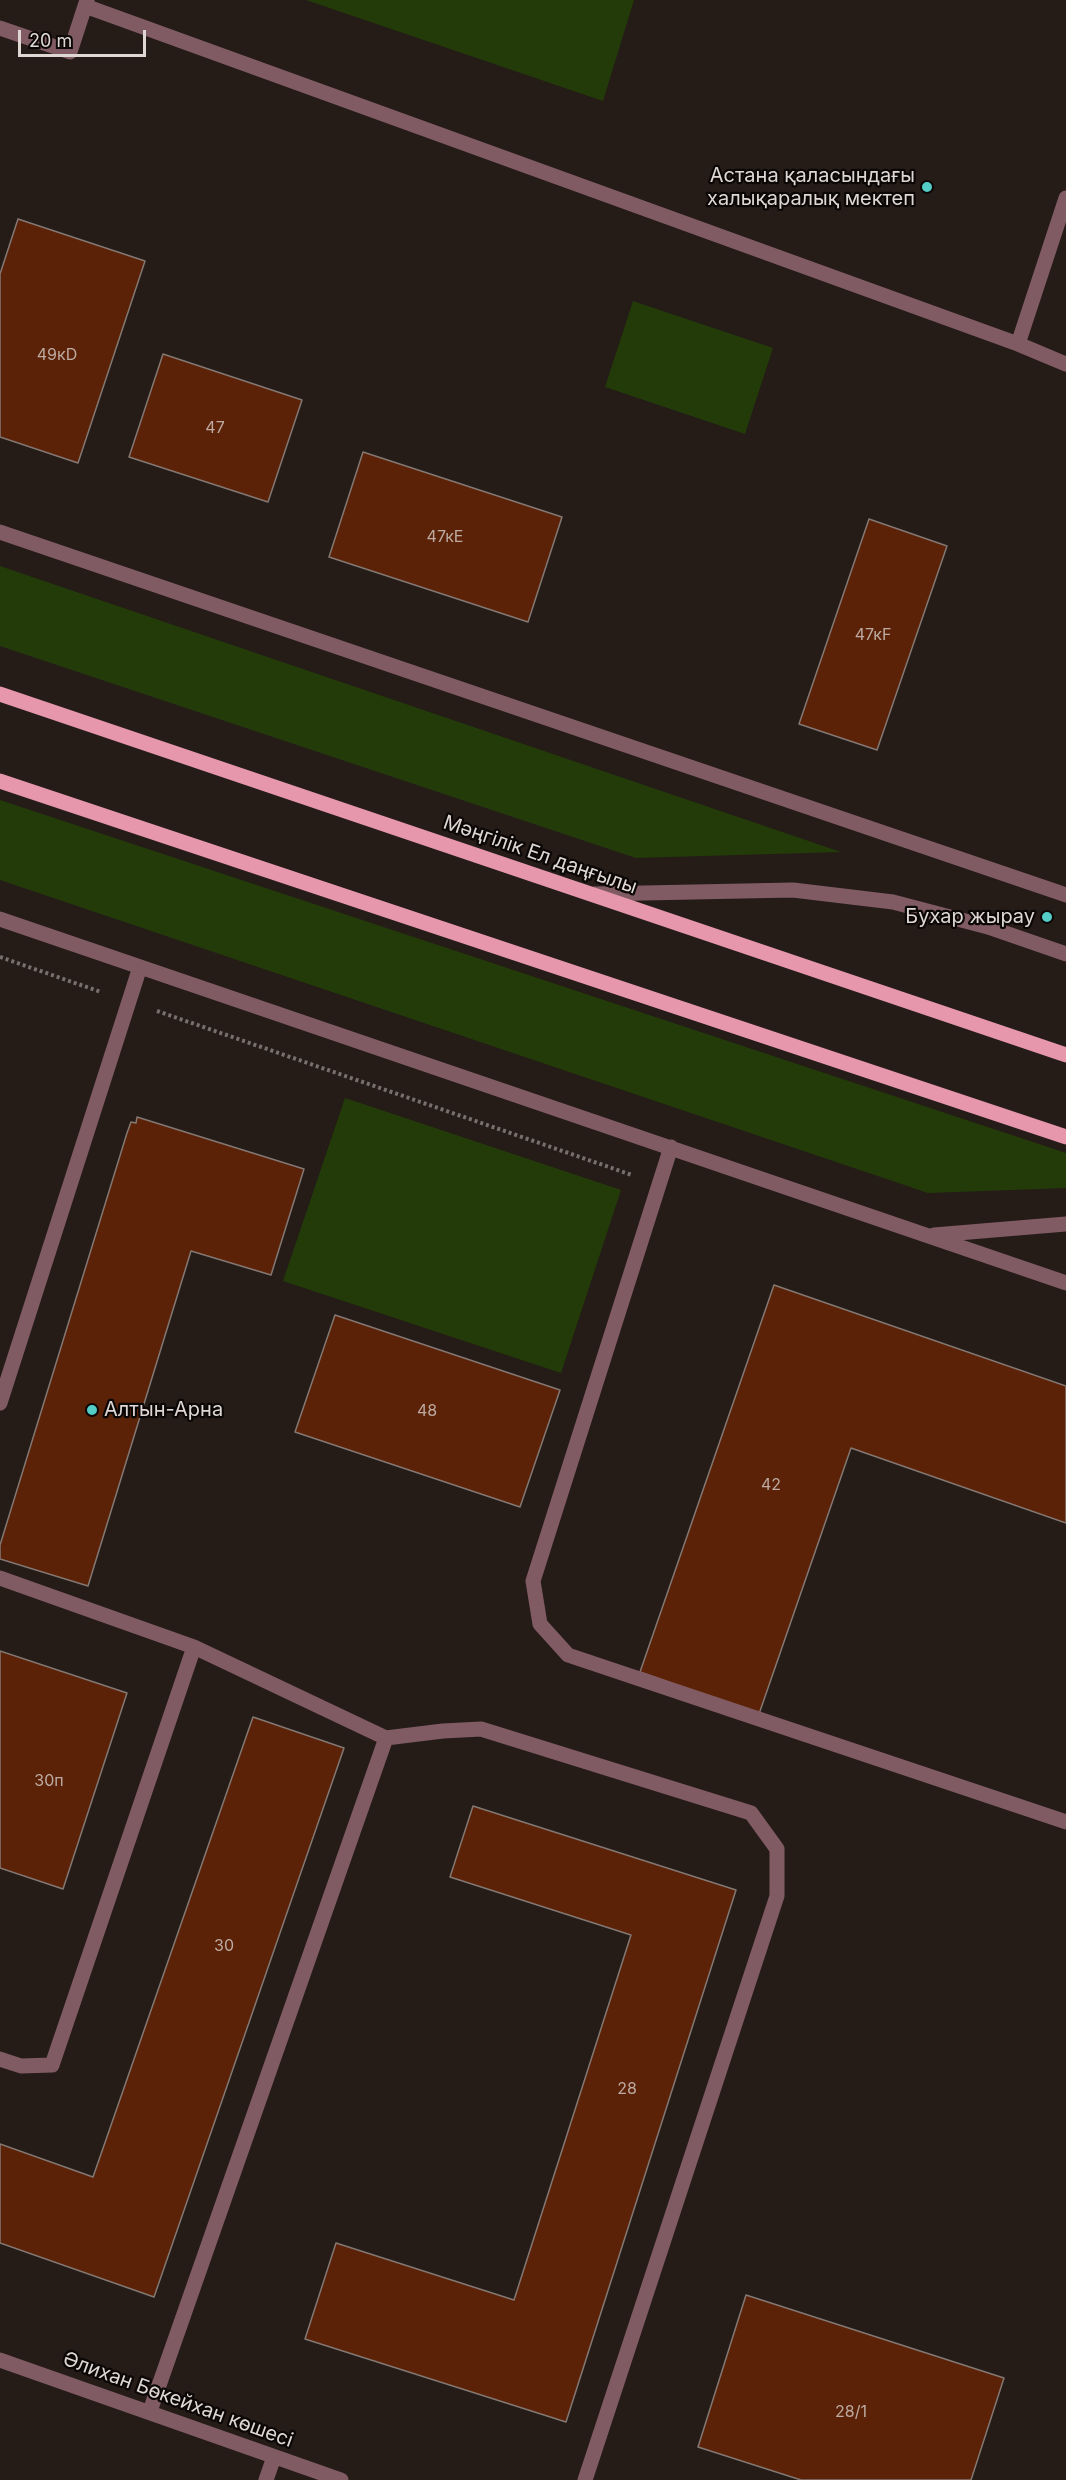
<!DOCTYPE html>
<meta charset="utf-8">
<style>
body{margin:0}
#map{position:relative;width:1066px;height:2480px;overflow:hidden;background:#251c18;font-family:Inter,sans-serif}
canvas{display:block}
.scale{position:absolute;left:18px;top:30px;width:128px;height:27px;box-sizing:border-box;border:3px solid #ded7d4;border-top:0;padding-left:8px;font-size:18px;line-height:21px;white-space:nowrap;color:#ded7d4;-webkit-text-stroke:4px #0b0706;paint-order:stroke}
</style>
<div id="map">
<canvas width="1066" height="2480"></canvas>
<div class="scale">20 m</div>
</div>
<script>
const ctx = document.querySelector('canvas').getContext('2d');
ctx.lineJoin = 'round';
function fillPath(path, color) { ctx.fillStyle = color; ctx.fill(path, 'evenodd'); }
function trace(path, color, width, dash) { ctx.strokeStyle = color; ctx.lineWidth = width; ctx.lineCap = dash ? 'butt' : 'round'; ctx.setLineDash(dash || []); ctx.stroke(path); }
function label(font, color, halo, rows, align = 'center') {
  ctx.font = font + ' Inter,sans-serif'; ctx.lineWidth = 4.5; ctx.setLineDash([]); ctx.textBaseline = 'middle'; ctx.strokeStyle = halo; ctx.fillStyle = color; for (const [text, x, y, turn = 0] of rows) {
    ctx.save(); ctx.translate(x, y); ctx.rotate((+turn || 0) * Math.PI / 180); ctx.textAlign = isNaN(turn) ? turn : align; if (halo) ctx.strokeText(text, 0, 0); ctx.fillText(text, 0, 0); ctx.restore();
  }
}
const green = new Path2D(`
 M 306,0 L 634,0 L 603,101 Z
 M 633,301 L 773,348 L 745,434 L 605,387 Z
 M 0,566 L 841,852 L 636,858 L 0,646 Z
 M 0,800 L 1066,1153 L 1066,1188 L 928,1193 L 0,880 Z
 M 345,1098 L 621,1190 L 561,1373 L 283,1281 Z`);
const building = new Path2D(`
 M 18,219 L 145,261 L 78,463 L 0,437 L 0,274 Z
 M 163,354 L 302,400 L 268,502 L 129,457 Z
 M 363,452 L 562,517 L 528,622 L 329,557 Z
 M 869,519 L 947,546 L 877,750 L 799,724 Z
 M 137,1117 L 304,1169 L 271,1275 L 191,1251 L 88,1586 L 0,1559 L 0,1545 L 127,1133 L 131,1122 L 136,1123 Z
 M 774,1285 L 1066,1386 L 1066,1523 L 851,1448 L 759,1714 L 640,1672 Z
 M 335,1315 L 560,1390 L 520,1507 L 295,1432 Z
 M 0,1651 L 127,1693 L 63,1889 L 0,1868 Z
 M 253,1717 L 344,1748 L 154,2297 L 0,2243 L 0,2144 L 93,2177 Z
 M 473,1806 L 736,1890 L 566,2422 L 305,2339 L 336,2243 L 514,2300 L 631,1935 L 450,1877 Z
 M 746,2295 L 1004,2378 L 971,2480 L 801,2480 L 698,2447 Z`);
const path = new Path2D(`
 M 0,957 L 101,992
 M 157,1011 L 632,1175`);
const minor = new Path2D(`
 M 85,6 L 1018,344 L 1066,364
 M 0,28 L 70,52 L 87,0
 M 1018,344 L 1066,198
 M 0,532 L 1066,895
 M 594,894 L 793,890 L 893,902 L 988,927 L 1066,954
 M 0,919 L 1066,1283
 M 671,1147 L 533,1581 L 540,1624 L 568,1655 L 1066,1822
 M 934,1235 L 1066,1224
 M 0,1403 L 140,967
 M 0,1578 L 194,1647 L 386,1738 L 443,1731 L 481,1729 L 751,1813 L 777,1849 L 777,1896 L 585,2480
 M 0,2059 L 21,2066 L 52,2065 L 194,1647
 M 0,2360 L 341,2480
 M 150,2411 L 386,1738
 M 266,2480 L 274,2457`);
const major = new Path2D(`
 M 0,694 L 1066,1055
 M 0,781 L 1066,1137`);
const markers = [
 [927,187,6,"#54cdc7"],
 [1047,917,6,"#54cdc7"],
 [92,1410,6,"#54cdc7"]
];
const numberNames = [
 ["49кD",57,355],
 ["47",215,428],
 ["47кЕ",445,537],
 ["47кF",873,635],
 ["48",427,1411],
 ["42",771,1485],
 ["30п",49,1781],
 ["30",224,1946],
 ["28",627,2089],
 ["28/1",851,2412]
];
const poiNames = [
 ["Астана қаласындағы",915,176],
 ["халықаралық мектеп",915,199],
 ["Бухар жырау",1035,917],
 ["Алтын-Арна",104,1410,"left"]
];
const streetNames = [
 ["Мәңгілік Ел даңғылы",540,855,19],
 ["Әлихан Бөкейхан көшесі",178,2400,20]
];
fillPath(green, '#223b09');
fillPath(building, '#5b2208');
trace(building, '#847873', 1.5);
trace(path, '#78706c', 4, [3, 3]);
trace(minor, '#815b64', 15);
trace(major, '#e697ab', 15);
for (const [x, y, r, color] of markers) { const dot = new Path2D(); dot.arc(x, y, r, 0, 2 * Math.PI); ctx.fillStyle = color; ctx.fill(dot); trace(dot, '#0b0706', 2); }
label('16px', '#bdaaa1', null, numberNames);
label('20px', '#ded7d4', '#0b0706', poiNames, 'right');
label('20px', '#ded7d4', '#0b0706', streetNames);
</script>
